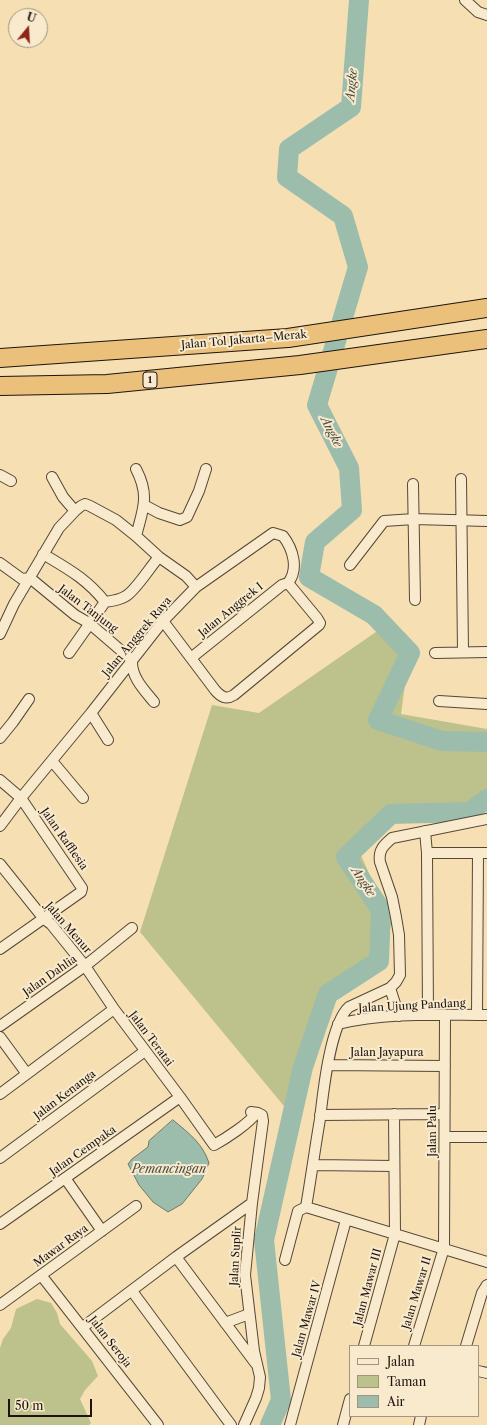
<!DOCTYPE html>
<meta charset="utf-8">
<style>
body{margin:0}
#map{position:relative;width:487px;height:1425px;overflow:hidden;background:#f6dfb3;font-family:"Libre Caslon Text",serif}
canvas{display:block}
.legend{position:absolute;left:349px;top:1345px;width:130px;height:72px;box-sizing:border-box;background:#f9eace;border:1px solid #a29481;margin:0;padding:5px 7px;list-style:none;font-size:12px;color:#1f140d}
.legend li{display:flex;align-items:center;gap:8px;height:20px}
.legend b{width:20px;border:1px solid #a29481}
.north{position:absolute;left:8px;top:8px;width:40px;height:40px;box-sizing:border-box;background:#f9eace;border:1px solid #a29481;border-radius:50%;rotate:18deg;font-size:11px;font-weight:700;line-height:16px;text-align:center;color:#1f140d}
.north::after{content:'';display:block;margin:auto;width:14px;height:18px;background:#8f2418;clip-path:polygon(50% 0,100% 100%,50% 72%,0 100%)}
.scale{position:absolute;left:8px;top:1399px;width:84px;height:18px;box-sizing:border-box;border:2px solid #1f140d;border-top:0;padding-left:5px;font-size:12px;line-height:14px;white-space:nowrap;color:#1f140d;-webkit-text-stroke:3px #f9eace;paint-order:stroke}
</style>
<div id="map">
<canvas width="487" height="1425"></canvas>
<ul class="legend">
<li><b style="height:5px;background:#f9eace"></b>Jalan</li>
<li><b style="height:11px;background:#bdc18b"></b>Taman</li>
<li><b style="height:11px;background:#9dbdac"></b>Air</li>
</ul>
<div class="north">U</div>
<div class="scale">50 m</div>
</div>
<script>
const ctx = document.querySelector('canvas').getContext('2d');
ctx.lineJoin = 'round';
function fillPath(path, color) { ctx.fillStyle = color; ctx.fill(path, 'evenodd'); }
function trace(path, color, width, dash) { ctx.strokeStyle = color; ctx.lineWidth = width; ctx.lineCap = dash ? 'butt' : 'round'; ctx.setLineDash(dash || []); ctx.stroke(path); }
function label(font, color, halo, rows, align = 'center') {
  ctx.font = font + ' "Libre Caslon Text",serif'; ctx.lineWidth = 4; ctx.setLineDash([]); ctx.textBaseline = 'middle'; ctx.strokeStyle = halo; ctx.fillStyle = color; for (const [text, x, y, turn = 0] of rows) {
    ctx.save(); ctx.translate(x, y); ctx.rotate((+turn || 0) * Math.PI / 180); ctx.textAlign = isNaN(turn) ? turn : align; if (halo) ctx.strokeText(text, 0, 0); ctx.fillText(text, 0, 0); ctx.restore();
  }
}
const green = new Path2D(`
 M 386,625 L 410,647 L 401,714 L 487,729 L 487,798 L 444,808 L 387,815 L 358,849 L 392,924 L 373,960 L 325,986 L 293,1117 L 140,932 L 212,705 L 259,713 Z
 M 37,1299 L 51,1303 L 57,1313 L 60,1324 L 92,1361 L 98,1376 L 85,1390 L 80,1399 L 91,1423 L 89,1425 L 0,1425 L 0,1348 L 3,1339 L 11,1328 L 16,1309 Z`);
const water = new Path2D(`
 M 173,1120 C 189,1133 203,1144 209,1163 L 202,1179 L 182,1204 L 168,1212 L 153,1202 L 139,1185 L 128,1164 L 132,1159 L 148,1147 L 149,1141 Z`);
const river = new Path2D(`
 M 359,0 L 351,107 L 289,149 L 287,177 L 343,216 L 358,267 L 317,405 L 349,468 L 352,510 L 315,542 L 309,577 L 374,615 L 410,653 L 378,720 L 442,741 L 487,742
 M 270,1425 L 281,1400 L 264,1240 L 303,1067 L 328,994 L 379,961 L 381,910 L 346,857 L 391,814 L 469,812 L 487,799`);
const minor = new Path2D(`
 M 465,0 L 478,12 L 487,15
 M 0,475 L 11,481
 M 52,477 L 63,497 L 75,511
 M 461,479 L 463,652
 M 413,484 L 415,600
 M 144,505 L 159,513 L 180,520 L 187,517 L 199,491 L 206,469
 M 136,536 C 143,509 150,496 136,469
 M 43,554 C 68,569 87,579 105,602
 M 0,563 L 22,579 L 30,578
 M 350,565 L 384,521 L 414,519 L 487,521
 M 30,578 L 75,615 L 89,623 L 132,660 C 131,677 144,690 154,702
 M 163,621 L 215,690 C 221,697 226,700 234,695 L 319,625 L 320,623 L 317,618 L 288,583
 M 0,634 L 14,604 L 59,528 L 75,511 L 81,506 L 85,504 L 90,506 L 116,520 L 136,536 L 159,557 L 186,576 L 196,587
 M 69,653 L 105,602 C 112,601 120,600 126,596 C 136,590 150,567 159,557
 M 435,653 L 487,652
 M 191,658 L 282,585 L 288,583
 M 439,701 L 487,704
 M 91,713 L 108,740
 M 0,738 L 13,722 L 29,699
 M 52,761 L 83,798
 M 0,780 L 21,798 L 82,888 L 81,892 L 0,949
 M 0,826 L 21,798 L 91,713 L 163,621 L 196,587 L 273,533 L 283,536 C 293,549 299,569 288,583
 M 425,831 L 427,853 L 428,1015
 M 427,853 L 487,853
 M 0,864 L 44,919 L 51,924 L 85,966 L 114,1009 L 180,1097 L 214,1145 C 225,1139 250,1123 256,1113
 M 390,988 L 399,1016
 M 477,1015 L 478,853
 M 338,1024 C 386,1012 438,1015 487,1015
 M 0,1026 L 85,966 L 132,928
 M 0,1037 L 27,1074
 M 328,1065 L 445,1066
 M 0,1094 L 114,1009
 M 320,1115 L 444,1114
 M 445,1137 L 487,1137
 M 0,1158 L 145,1051
 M 313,1165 L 394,1166
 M 65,1178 L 102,1231
 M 306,1207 L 487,1262
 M 0,1224 L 180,1097
 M 176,1257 L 256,1364
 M 285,1260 L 298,1211 L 306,1207 C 311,1178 315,1148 320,1119 C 323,1093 330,1024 349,1007 L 390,988 L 396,982 L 400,975 L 399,935 L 396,917 L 392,897 L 380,862 C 378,850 384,845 392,838 L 487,819
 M 41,1275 L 158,1425
 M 132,1291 L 231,1425
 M 0,1305 L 136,1206
 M 225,1323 L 249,1314
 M 83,1327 L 176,1257 L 252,1203
 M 364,1346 L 395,1234 L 394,1114
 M 414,1346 L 444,1248 L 445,1015
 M 466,1346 L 482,1293 L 487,1285
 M 478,1371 L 487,1373
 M 244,1425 L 256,1398 L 259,1388 L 260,1377 L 254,1351 L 245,1275 L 252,1203 L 263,1121 L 262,1115 L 258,1113 L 251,1112
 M 290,1425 L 346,1220
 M 343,1425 L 350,1399
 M 419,1425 L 421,1416`);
const motorway = new Path2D(`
 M 0,358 L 288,338 L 487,308
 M 0,386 L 107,384 L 300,365 L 487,339`);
const shields = [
 [150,380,14]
];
const shieldNames = [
 ["1",150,380]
];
const streetNames = [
 ["Jalan Tol Jakarta–Merak",244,340,-5],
 ["Jalan Tanjung",88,609,37],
 ["Jalan Anggrek I",231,610,-39],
 ["Jalan Anggrek Raya",137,637,-50],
 ["Jalan Rafflesia",64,839,55],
 ["Jalan Menur",68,928,49],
 ["Jalan Dahlia",50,976,-35],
 ["Jalan Ujung Pandang",412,1006,-3],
 ["Jalan Teratai",151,1039,53],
 ["Jalan Jayapura",387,1053],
 ["Jalan Kenanga",65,1095,-37],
 ["Jalan Palu",433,1131,-90],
 ["Jalan Cempaka",83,1151,-35],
 ["Mawar Raya",61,1246,-36],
 ["Jalan Suplir",236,1256,-87],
 ["Jalan Mawar III",368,1287,-75],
 ["Jalan Mawar II",417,1293,-73],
 ["Jalan Mawar IV",307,1319,-74],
 ["Jalan Seroja",110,1342,52]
];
const waterNames = [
 ["Angke",352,85,-85],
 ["Angke",331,432,63],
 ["Angke",363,882,56],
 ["Pemancingan",169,1170]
];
fillPath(green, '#bdc18b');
fillPath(water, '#9dbdac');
trace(water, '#6b796c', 1);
trace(river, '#9dbdac', 20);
trace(minor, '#554736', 12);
trace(motorway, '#1f140d', 20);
trace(minor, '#f9eace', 10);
trace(motorway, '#ebc07a', 18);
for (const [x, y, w] of shields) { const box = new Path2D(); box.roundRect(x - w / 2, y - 8, w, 16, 3); ctx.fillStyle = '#f9eace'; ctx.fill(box); trace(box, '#1f140d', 1); }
label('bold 10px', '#1f140d', null, shieldNames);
label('11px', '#1f140d', '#f9eace', streetNames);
label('italic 12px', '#4b4f45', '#f9eace', waterNames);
</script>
